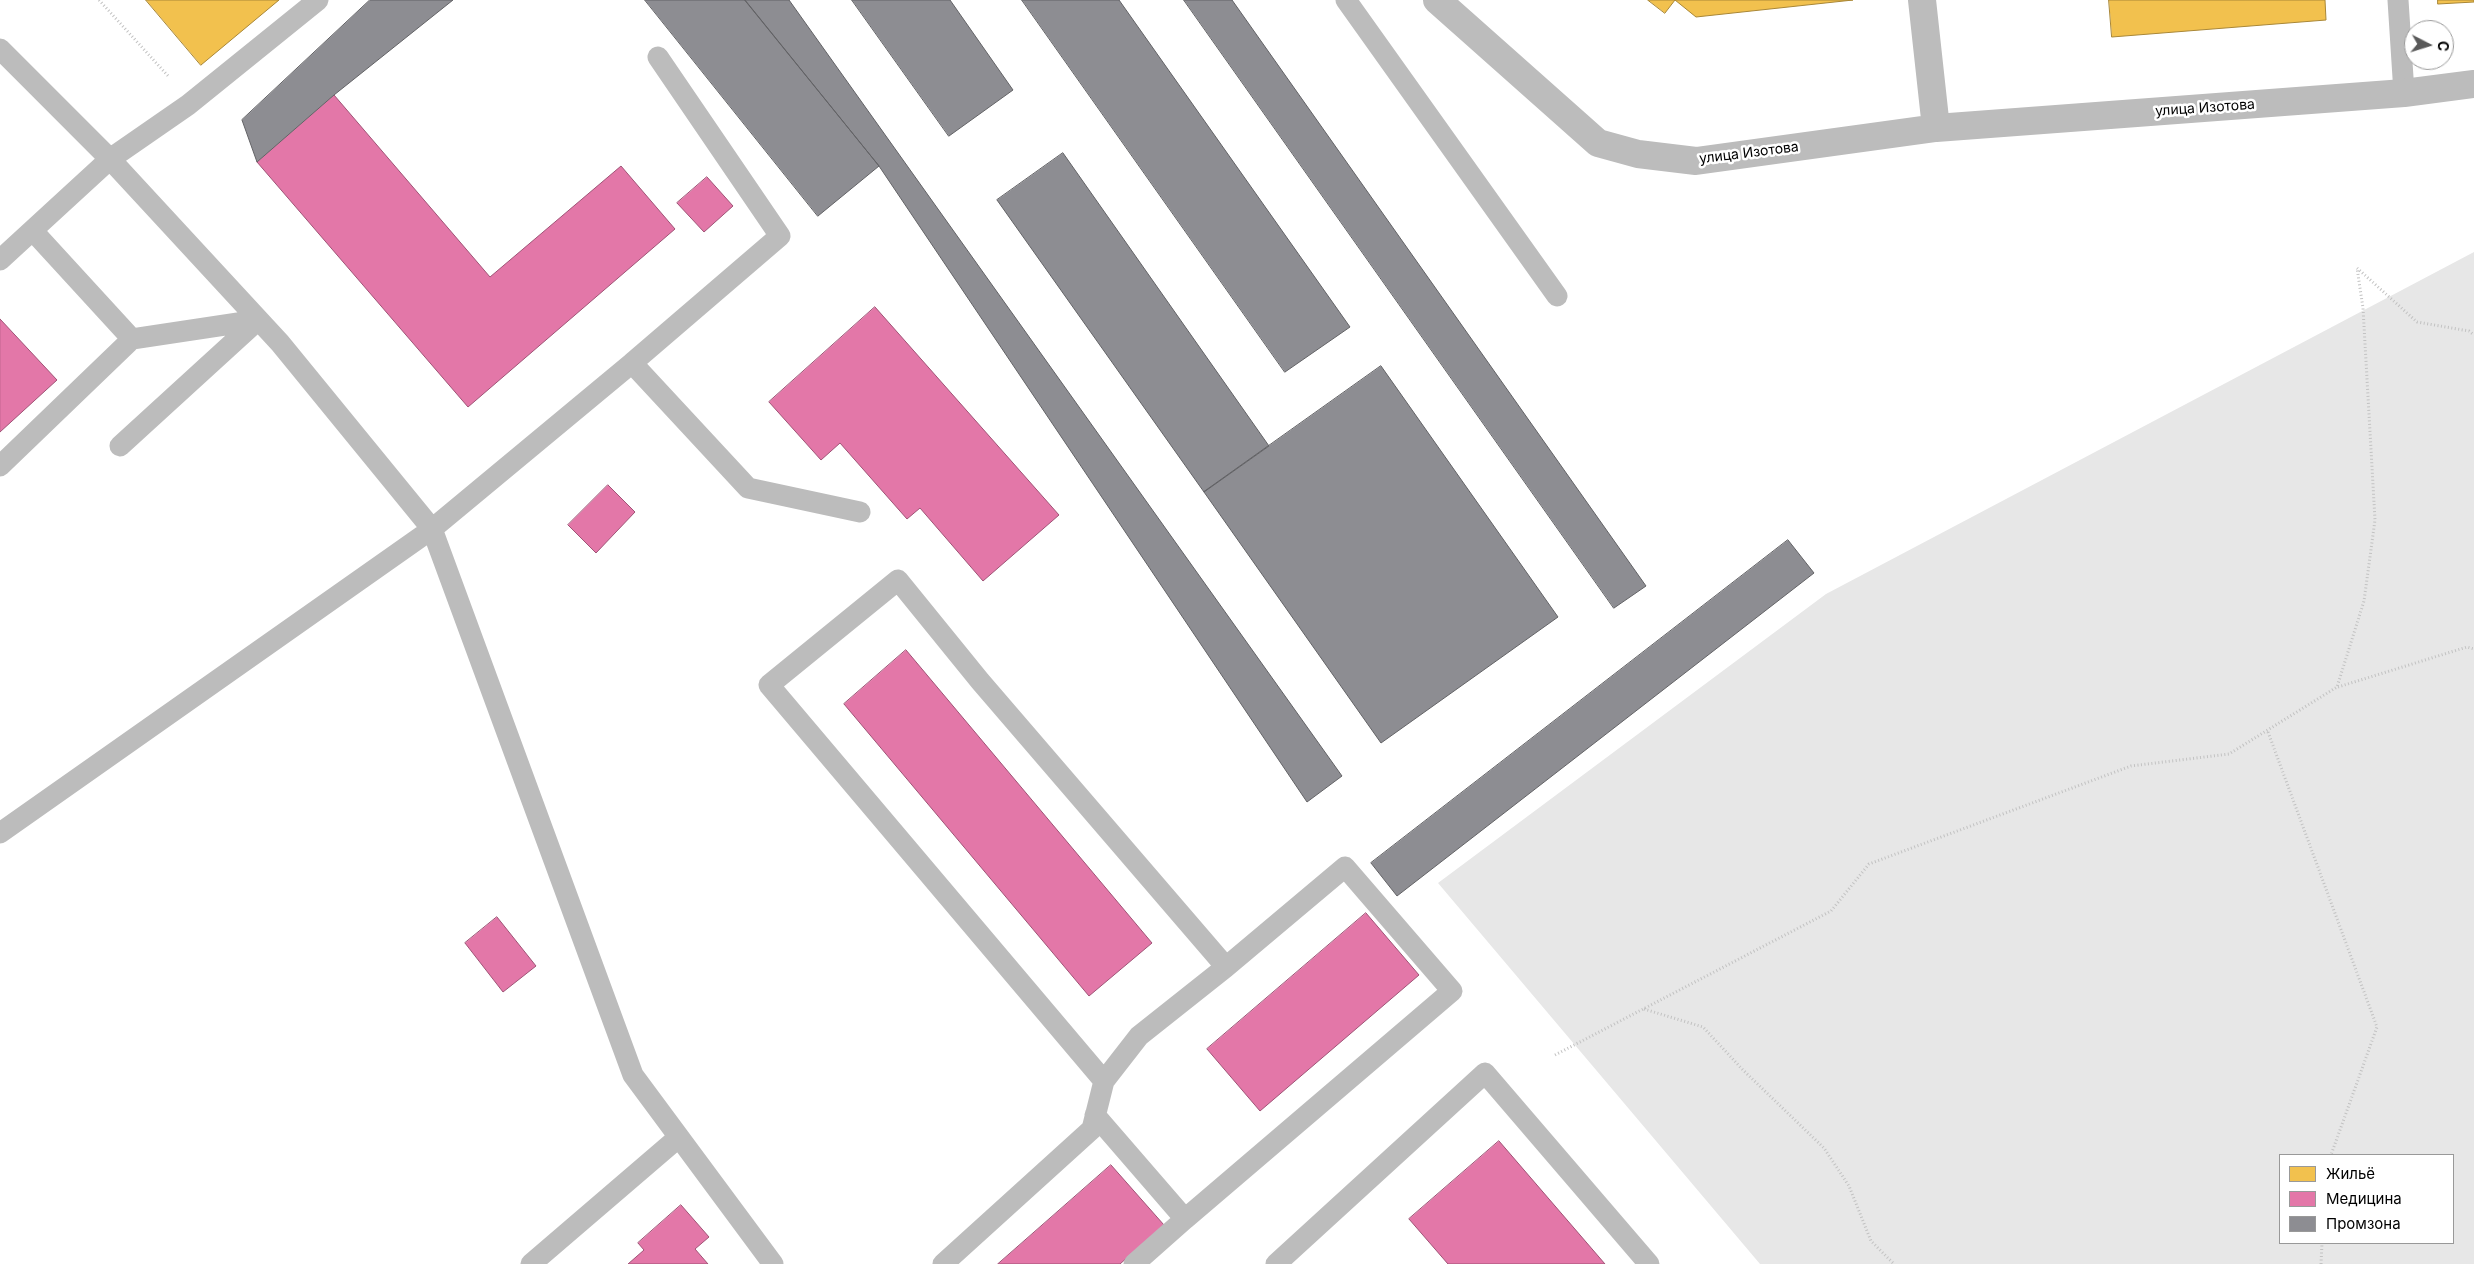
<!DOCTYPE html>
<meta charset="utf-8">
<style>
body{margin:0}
#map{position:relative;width:2474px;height:1264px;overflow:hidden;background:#fff;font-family:Inter,sans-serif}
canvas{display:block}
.legend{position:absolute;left:2279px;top:1154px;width:175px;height:90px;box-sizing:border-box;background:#fff;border:1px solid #999;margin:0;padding:6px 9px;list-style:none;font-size:15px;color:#000}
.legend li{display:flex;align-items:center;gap:10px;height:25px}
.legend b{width:25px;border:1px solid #999}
.north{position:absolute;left:2404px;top:20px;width:50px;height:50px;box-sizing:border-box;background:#fff;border:1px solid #999;border-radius:50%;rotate:95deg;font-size:14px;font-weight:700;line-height:20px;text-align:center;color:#000}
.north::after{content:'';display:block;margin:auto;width:18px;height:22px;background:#595959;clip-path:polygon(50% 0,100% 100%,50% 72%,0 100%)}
</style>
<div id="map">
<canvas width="2474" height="1264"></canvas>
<ul class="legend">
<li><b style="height:14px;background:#f2c14e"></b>Жильё</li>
<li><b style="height:14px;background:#e377a8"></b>Медицина</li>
<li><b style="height:14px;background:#8d8d92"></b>Промзона</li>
</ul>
<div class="north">С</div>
</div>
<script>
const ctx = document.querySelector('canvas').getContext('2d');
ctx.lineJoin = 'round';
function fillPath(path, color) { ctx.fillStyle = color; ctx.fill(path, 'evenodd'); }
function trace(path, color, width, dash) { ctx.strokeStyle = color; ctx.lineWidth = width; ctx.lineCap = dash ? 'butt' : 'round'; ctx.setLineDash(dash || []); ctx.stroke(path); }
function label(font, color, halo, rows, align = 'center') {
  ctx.font = font + ' Inter,sans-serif'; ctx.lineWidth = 5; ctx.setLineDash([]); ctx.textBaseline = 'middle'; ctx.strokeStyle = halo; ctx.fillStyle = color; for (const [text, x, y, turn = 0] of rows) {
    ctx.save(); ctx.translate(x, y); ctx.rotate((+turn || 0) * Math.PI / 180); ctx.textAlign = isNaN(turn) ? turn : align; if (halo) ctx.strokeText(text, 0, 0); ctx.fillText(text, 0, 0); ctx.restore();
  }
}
const green = new Path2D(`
 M 2474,252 L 2474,1264 L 1760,1264 L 1438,883 L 1826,594 ZM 2280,1155 L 2453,1155 L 2453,1243 L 2280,1243 Z`);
const homes = new Path2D(`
 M 146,0 L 279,0 L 201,65 Z
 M 1648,0 L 1853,0 L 1696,17 L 1675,0 L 1665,13 Z
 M 2109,0 L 2325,0 L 2326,20 L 2112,37 Z
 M 2438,0 L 2474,0 L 2474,2 L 2438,4 Z`);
const health = new Path2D(`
 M 334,95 L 490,277 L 621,166 L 675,229 L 468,407 L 257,162 Z
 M 707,177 L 733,206 L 704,232 L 677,203 Z
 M 875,307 L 1059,515 L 983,581 L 920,508 L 907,519 L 840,443 L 821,460 L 769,402 Z
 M 0,319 L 57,380 L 0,432 Z
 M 608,485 L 635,512 L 596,553 L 568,525 Z
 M 906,650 L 1152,943 L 1089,996 L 844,704 Z
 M 1366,913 L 1419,975 L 1260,1111 L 1207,1049 Z
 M 497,917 L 536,966 L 503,992 L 465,943 Z
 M 1499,1141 L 1605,1264 L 1448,1264 L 1409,1219 Z
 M 1111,1165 L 1164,1225 L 1120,1264 L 998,1264 Z
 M 681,1205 L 709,1237 L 695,1249 L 708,1264 L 628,1264 L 644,1250 L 638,1243 Z`);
const industry = new Path2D(`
 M 370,0 L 453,0 L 334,95 L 257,162 L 242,120 Z
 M 645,0 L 745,0 L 879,166 L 818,216 Z
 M 745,0 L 789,0 L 1342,776 L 1307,802 L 879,166 Z
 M 852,0 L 950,0 L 1013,90 L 949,136 Z
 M 1022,0 L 1119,0 L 1350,327 L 1285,372 Z
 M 1184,0 L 1232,0 L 1646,586 L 1614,608 Z
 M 1063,153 L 1269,446 L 1204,492 L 997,200 Z
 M 1381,366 L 1558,617 L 1381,743 L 1204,492 Z
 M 1788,540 L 1814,573 L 1397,896 L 1371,863 Z`);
const path = new Path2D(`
 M 99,0 L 169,77
 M 2338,687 L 2467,647 L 2474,649
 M 2268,732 L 2377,1027 L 2331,1155
 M 1644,1009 L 1703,1027 L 1743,1070 L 1824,1148 L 1849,1186 L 1871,1241 L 1894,1264
 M 1555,1055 L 1831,911 L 1869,864 L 2131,766 L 2229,754 L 2337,687 L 2364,601 L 2375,520 L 2363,308 L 2357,268 L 2417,322 L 2469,331 L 2474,335
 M 2321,1264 L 2322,1243`);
const lane = new Path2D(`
 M 1346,0 L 1557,296
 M 2398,0 L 2404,93
 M 0,49 L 110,159 L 280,343 L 432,529 L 0,833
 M 0,260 L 110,159 L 188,105 L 318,0
 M 132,339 L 258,320
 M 632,363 L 780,236 L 658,57
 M 120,446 L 258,320
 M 0,466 L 132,339 L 33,231
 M 1095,1115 L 1185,1219 L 1134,1264
 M 1185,1219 L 1452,991 L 1345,867 L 1226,967
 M 531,1264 L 679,1137
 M 773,1264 L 633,1075 L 432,529 L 632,363 L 748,488 L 860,512
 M 943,1264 L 1092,1129 L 1104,1081 L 1139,1036 L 1226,967 L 980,681 L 898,580 L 769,685 L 1104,1081
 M 1276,1264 L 1485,1073 L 1649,1264`);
const street = new Path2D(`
 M 1437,0 L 1598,143 L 1638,154 L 1696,161 L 1936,128 L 2404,93 L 2474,84
 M 1922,0 L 1936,128`);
const streetNames = [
 ["улица Изотова",2205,108,-4],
 ["улица Изотова",1749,153,-7]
];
fillPath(green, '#e7e7e7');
fillPath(homes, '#f2c14e');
trace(homes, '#a98737', 1);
fillPath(health, '#e377a8');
trace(health, '#9f5376', 1);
fillPath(industry, '#8d8d92');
trace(industry, '#636366', 1);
trace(path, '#c2c2c2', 3, [1, 2.5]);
trace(lane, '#bcbcbc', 21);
trace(street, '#bcbcbc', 28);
label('14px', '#000', '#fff', streetNames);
</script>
